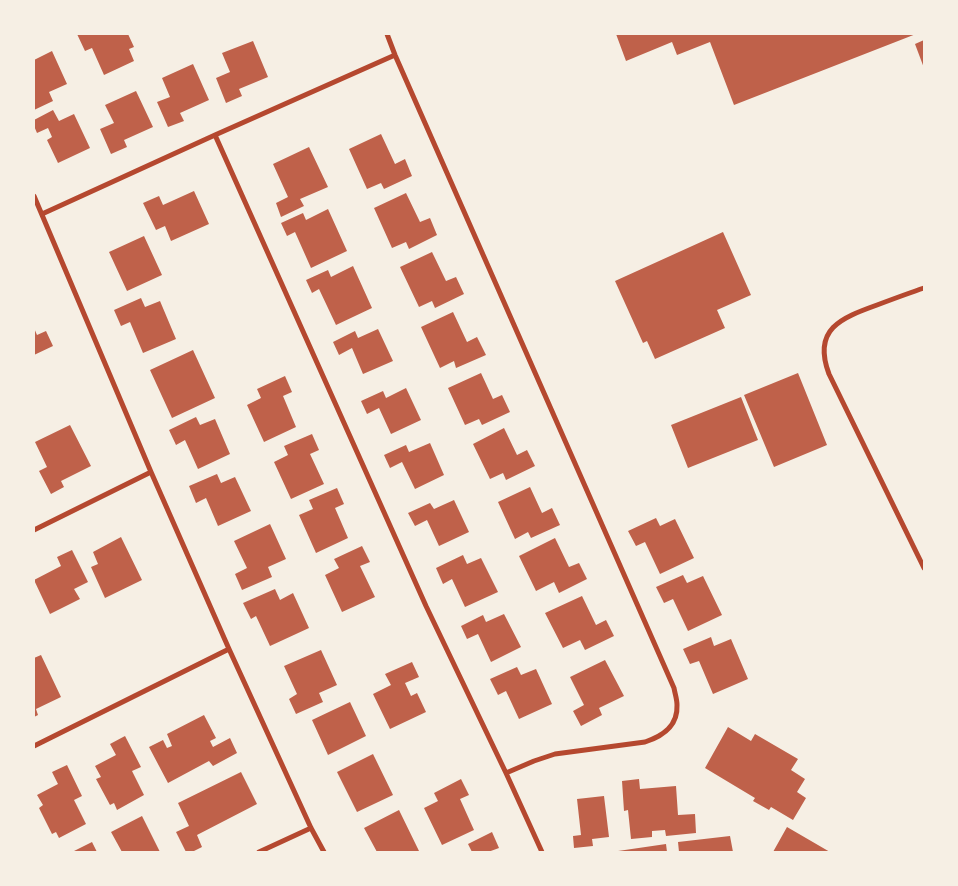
<!DOCTYPE html>
<style>
body{margin:0}
#map{position:relative;width:958px;height:886px;overflow:hidden;background:#f6efe4;font-family:"Space Grotesk",sans-serif}
canvas{display:block}
.frame{position:absolute;inset:0;border:35px solid #f6efe4;pointer-events:none}
</style>
<div id="map">
<canvas width="958" height="886"></canvas>
<div class="frame"></div>
</div>
<script>
const ctx = document.querySelector('canvas').getContext('2d');
ctx.lineJoin = 'round';
function fillPath(path, color) { ctx.fillStyle = color; ctx.fill(path, 'evenodd'); }
function trace(path, color, width, dash) { ctx.strokeStyle = color; ctx.lineWidth = width; ctx.lineCap = dash ? 'butt' : 'round'; ctx.setLineDash(dash || []); ctx.stroke(path); }
const building = new Path2D(`
 M 77,34 L 128,34 L 134,47 L 129,49 L 134,61 L 104,75 L 92,48 L 85,51 Z
 M 616,34 L 916,34 L 734,105 L 710,42 L 677,55 L 672,42 L 626,61 Z
 M 924,40 L 924,68 L 915,44 Z
 M 253,41 L 268,77 L 239,89 L 242,96 L 226,103 L 216,78 L 230,72 L 222,53 Z
 M 52,51 L 67,84 L 49,92 L 53,101 L 34,110 L 34,60 Z
 M 193,64 L 209,100 L 180,113 L 184,121 L 168,127 L 157,102 L 170,97 L 162,78 Z
 M 136,91 L 153,127 L 124,140 L 127,147 L 111,154 L 100,129 L 114,123 L 105,105 Z
 M 53,110 L 59,121 L 74,114 L 90,148 L 58,163 L 47,140 L 52,137 L 48,128 L 37,133 L 34,126 L 34,120 Z
 M 381,134 L 395,164 L 405,159 L 412,176 L 384,189 L 381,183 L 367,189 L 349,149 Z
 M 309,147 L 328,187 L 300,199 L 304,206 L 281,217 L 276,203 L 288,197 L 273,164 Z
 M 194,191 L 209,224 L 171,241 L 165,226 L 156,230 L 143,203 L 159,196 L 163,205 Z
 M 406,193 L 420,222 L 430,218 L 437,235 L 409,249 L 406,242 L 392,248 L 374,208 Z
 M 328,209 L 347,251 L 311,268 L 295,232 L 287,236 L 281,223 L 303,213 L 306,220 Z
 M 723,232 L 751,295 L 717,310 L 725,328 L 655,359 L 647,341 L 643,343 L 615,281 Z
 M 144,236 L 162,275 L 127,291 L 109,252 Z
 M 432,252 L 446,281 L 456,277 L 464,294 L 435,308 L 432,301 L 419,307 L 400,267 Z
 M 353,266 L 372,308 L 336,325 L 319,289 L 312,293 L 306,280 L 328,270 L 331,277 Z
 M 141,298 L 145,307 L 160,301 L 176,339 L 143,353 L 130,322 L 121,326 L 114,310 Z
 M 453,312 L 467,342 L 477,337 L 486,355 L 456,368 L 454,361 L 440,368 L 421,327 Z
 M 34,328 L 37,335 L 46,331 L 53,346 L 34,355 Z
 M 378,329 L 393,361 L 363,374 L 352,348 L 339,355 L 333,342 L 355,331 L 358,338 Z
 M 193,350 L 215,398 L 172,418 L 150,370 Z
 M 481,373 L 493,399 L 502,395 L 510,412 L 482,425 L 479,419 L 465,425 L 448,388 Z
 M 798,373 L 827,445 L 774,467 L 744,395 Z
 M 285,376 L 292,392 L 283,396 L 296,427 L 264,442 L 247,405 L 261,398 L 257,389 Z
 M 406,388 L 421,420 L 391,434 L 379,408 L 367,414 L 361,401 L 383,391 L 386,398 Z
 M 741,397 L 758,440 L 688,468 L 671,425 Z
 M 196,417 L 200,425 L 215,419 L 230,454 L 198,469 L 185,440 L 176,445 L 169,430 Z
 M 70,425 L 91,466 L 61,481 L 64,487 L 51,494 L 39,471 L 47,467 L 35,442 Z
 M 504,428 L 517,455 L 527,450 L 535,466 L 506,480 L 503,473 L 490,479 L 473,444 Z
 M 312,434 L 319,450 L 310,454 L 324,484 L 291,499 L 274,462 L 288,455 L 284,446 Z
 M 430,443 L 444,475 L 415,489 L 402,462 L 390,468 L 384,455 L 406,445 L 409,452 Z
 M 217,474 L 221,483 L 235,477 L 251,511 L 218,526 L 206,498 L 196,503 L 189,486 Z
 M 530,487 L 542,513 L 552,508 L 560,525 L 531,538 L 528,532 L 515,539 L 498,502 Z
 M 337,488 L 344,504 L 335,508 L 348,538 L 316,553 L 299,515 L 313,509 L 309,500 Z
 M 454,500 L 469,532 L 439,546 L 427,520 L 415,526 L 408,513 L 430,503 L 434,509 Z
 M 656,518 L 660,526 L 675,519 L 694,558 L 660,574 L 645,542 L 636,546 L 628,531 Z
 M 270,524 L 286,559 L 268,567 L 272,577 L 242,590 L 235,574 L 247,568 L 234,541 Z
 M 121,537 L 142,580 L 105,598 L 91,567 L 98,564 L 93,552 Z
 M 555,538 L 569,567 L 579,563 L 587,579 L 559,593 L 554,582 L 536,591 L 519,556 Z
 M 362,546 L 370,562 L 360,566 L 375,597 L 342,612 L 325,575 L 339,568 L 334,559 Z
 M 72,550 L 88,582 L 74,589 L 80,599 L 50,614 L 34,580 L 61,566 L 57,557 Z
 M 463,555 L 467,564 L 481,558 L 498,592 L 465,607 L 452,579 L 443,584 L 436,568 Z
 M 683,575 L 687,583 L 703,576 L 722,615 L 688,631 L 673,599 L 664,603 L 656,587 Z
 M 275,589 L 280,600 L 293,593 L 309,628 L 270,646 L 256,616 L 251,619 L 243,603 Z
 M 582,596 L 596,625 L 606,620 L 614,636 L 585,650 L 580,640 L 563,648 L 545,613 Z
 M 504,614 L 521,647 L 491,662 L 478,634 L 467,639 L 461,626 L 483,615 L 486,622 Z
 M 711,637 L 714,646 L 731,639 L 748,679 L 713,694 L 699,661 L 690,664 L 683,649 Z
 M 321,650 L 337,685 L 319,693 L 323,702 L 296,714 L 289,699 L 297,694 L 284,666 Z
 M 41,655 L 61,697 L 36,709 L 38,715 L 34,717 L 34,658 Z
 M 605,660 L 624,696 L 599,708 L 602,715 L 581,726 L 573,711 L 584,705 L 570,677 Z
 M 412,662 L 419,677 L 405,683 L 411,696 L 417,693 L 426,712 L 390,729 L 373,694 L 391,685 L 385,674 Z
 M 517,667 L 521,675 L 536,669 L 552,704 L 519,719 L 506,691 L 498,695 L 490,679 Z
 M 350,702 L 366,736 L 328,755 L 312,720 Z
 M 204,715 L 216,738 L 210,741 L 213,747 L 230,738 L 237,753 L 213,766 L 209,761 L 168,783 L 149,747 L 163,740 L 167,748 L 172,746 L 167,734 Z
 M 728,727 L 751,741 L 755,734 L 798,759 L 791,770 L 805,779 L 797,792 L 806,798 L 793,820 L 771,807 L 769,810 L 753,801 L 755,798 L 705,768 Z
 M 125,736 L 141,767 L 132,771 L 144,795 L 117,810 L 114,803 L 110,805 L 96,779 L 101,777 L 95,766 L 116,755 L 110,744 Z
 M 373,754 L 393,795 L 357,812 L 337,772 Z
 M 67,765 L 82,796 L 74,800 L 86,824 L 59,838 L 56,832 L 52,834 L 39,808 L 43,805 L 37,795 L 58,784 L 52,772 Z
 M 241,772 L 257,804 L 197,835 L 202,847 L 192,852 L 186,852 L 176,832 L 189,826 L 178,803 Z
 M 461,779 L 469,795 L 460,799 L 474,830 L 442,845 L 424,808 L 438,801 L 434,793 Z
 M 639,779 L 640,789 L 676,786 L 678,815 L 695,814 L 696,833 L 666,836 L 665,830 L 652,831 L 652,837 L 631,839 L 628,810 L 624,811 L 622,781 Z
 M 604,796 L 609,837 L 592,839 L 593,846 L 574,848 L 573,836 L 581,835 L 577,799 Z
 M 399,810 L 419,851 L 416,852 L 377,852 L 364,828 Z
 M 142,816 L 160,852 L 122,852 L 111,832 Z
 M 787,827 L 830,852 L 773,852 Z
 M 492,832 L 499,848 L 488,852 L 472,852 L 468,844 Z
 M 730,836 L 733,852 L 679,852 L 678,842 Z
 M 92,842 L 97,852 L 72,852 Z
 M 666,844 L 667,852 L 618,852 L 618,851 Z`);
const minor = new Path2D(`
 M 387,34 L 395,55 L 674,688 C 675,694 677,699 677,705 C 678,726 663,736 645,742 L 555,754 L 534,761 L 506,773
 M 215,135 L 426,606 L 506,773 L 542,852
 M 34,196 L 151,472 L 229,649 L 311,828 L 324,852
 M 42,214 L 215,135 L 395,55
 M 924,288 C 909,293 893,299 877,305 C 841,318 812,329 829,374 L 924,568
 M 34,530 L 151,472
 M 34,746 L 229,649
 M 259,852 L 311,828`);
fillPath(building, '#bf614a');
trace(minor, '#b5482f', 5);
</script>
